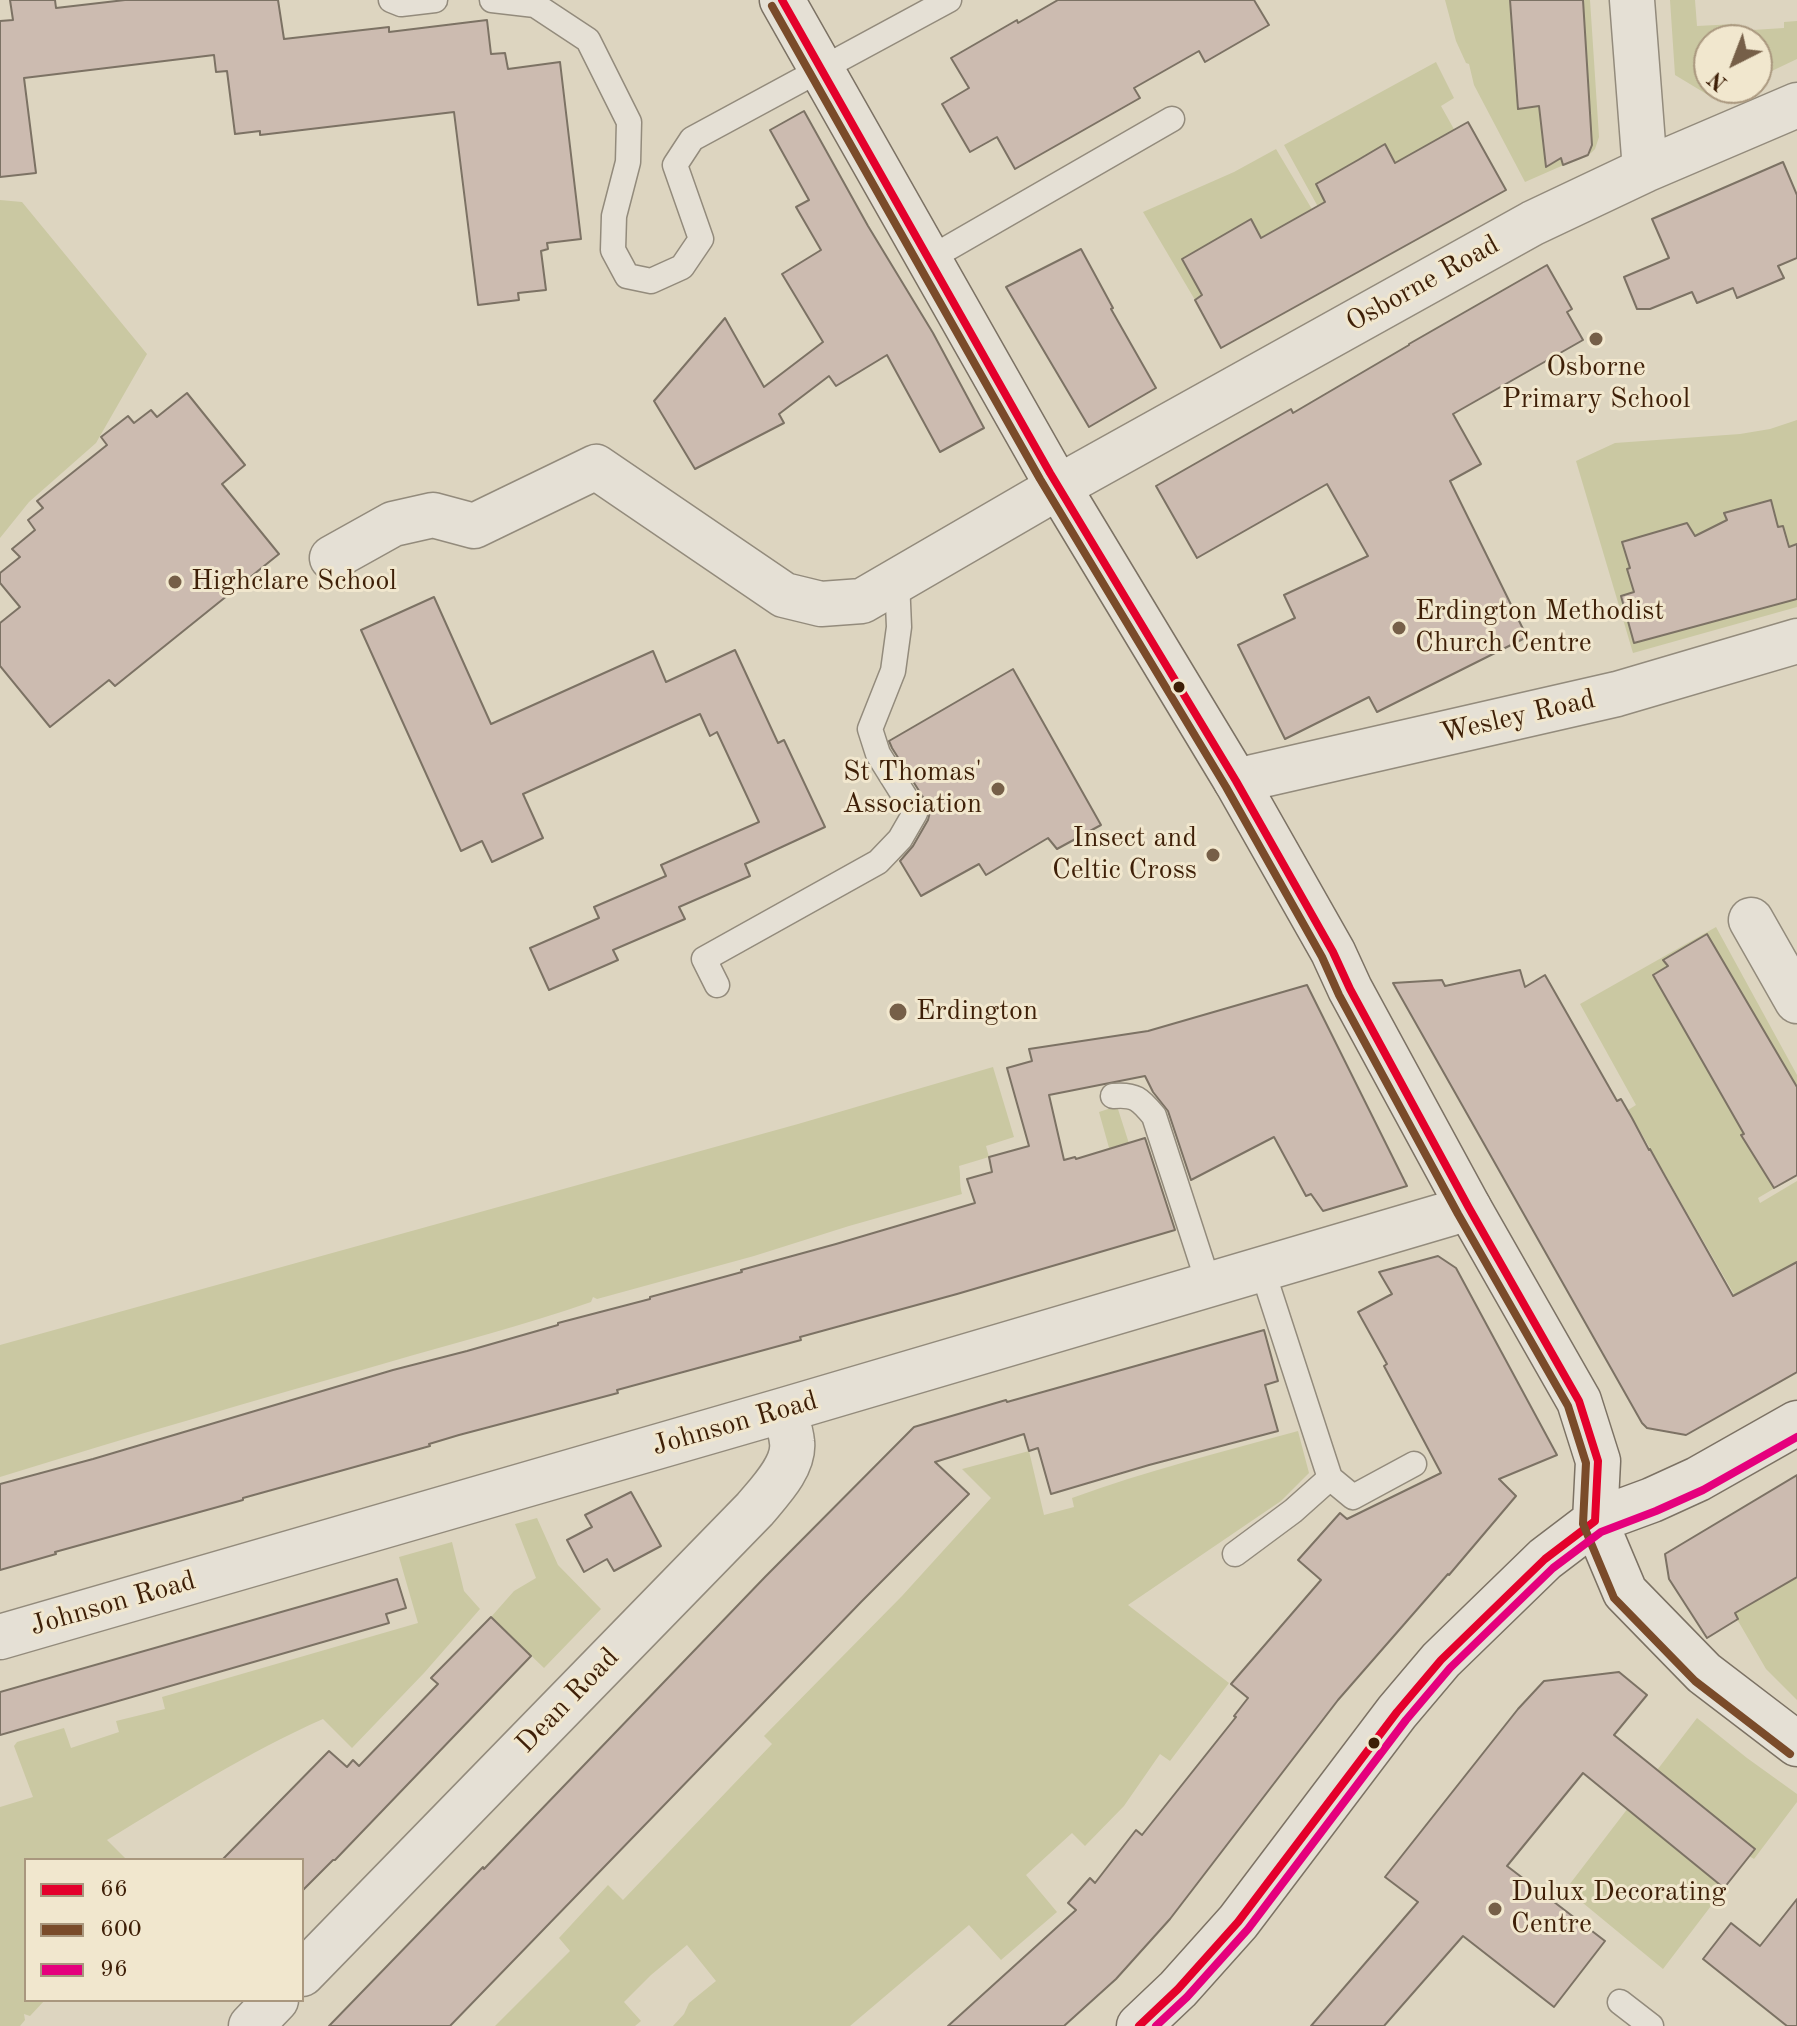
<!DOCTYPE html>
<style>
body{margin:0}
#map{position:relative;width:1797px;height:2026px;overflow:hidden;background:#ddd5c0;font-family:"Old Standard TT",serif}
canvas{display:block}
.legend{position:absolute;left:24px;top:1858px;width:280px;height:144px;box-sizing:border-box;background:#f1e7ce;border:2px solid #a9977e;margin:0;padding:10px 14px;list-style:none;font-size:24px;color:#3e1f07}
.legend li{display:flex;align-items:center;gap:16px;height:40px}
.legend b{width:40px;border:2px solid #a9977e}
.north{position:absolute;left:1693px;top:24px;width:80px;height:80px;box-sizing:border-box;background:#f1e7ce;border:2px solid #a9977e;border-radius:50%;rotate:222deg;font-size:22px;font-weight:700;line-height:32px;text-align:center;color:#3e1f07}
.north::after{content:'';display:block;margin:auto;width:28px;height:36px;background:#765f48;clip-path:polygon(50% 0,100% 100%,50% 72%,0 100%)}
</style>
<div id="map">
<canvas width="1797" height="2026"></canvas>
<ul class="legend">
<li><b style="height:10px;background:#e4002b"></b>66</li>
<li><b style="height:10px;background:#7a4b2a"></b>600</li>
<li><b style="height:10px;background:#e5007d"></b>96</li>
</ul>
<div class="north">N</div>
</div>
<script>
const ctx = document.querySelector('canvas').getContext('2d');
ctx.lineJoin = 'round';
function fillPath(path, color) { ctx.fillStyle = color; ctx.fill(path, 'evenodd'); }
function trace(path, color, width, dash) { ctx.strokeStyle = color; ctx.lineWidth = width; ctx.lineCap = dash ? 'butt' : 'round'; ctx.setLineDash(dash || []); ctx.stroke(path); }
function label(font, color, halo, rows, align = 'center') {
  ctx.font = font + ' "Old Standard TT",serif'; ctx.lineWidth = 6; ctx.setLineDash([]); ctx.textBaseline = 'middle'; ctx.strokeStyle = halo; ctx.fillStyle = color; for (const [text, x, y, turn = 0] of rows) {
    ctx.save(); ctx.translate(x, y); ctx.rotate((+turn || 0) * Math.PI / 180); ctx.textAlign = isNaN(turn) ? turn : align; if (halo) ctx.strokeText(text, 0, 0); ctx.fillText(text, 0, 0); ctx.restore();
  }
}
const green = new Path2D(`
 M 1445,0 L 1590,0 L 1599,137 L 1595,149 L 1591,153 L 1525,182 L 1474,85 L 1469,64 L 1466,63 L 1456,41 Z
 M 1670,0 L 1695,0 L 1697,26 L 1736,24 L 1737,31 L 1784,28 L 1784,22 L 1797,21 L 1797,59 L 1757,78 L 1757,40 L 1709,40 L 1709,88 L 1735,88 L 1713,98 L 1675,75 Z
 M 1436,62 L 1454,98 L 1441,106 L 1464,147 L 1404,180 L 1385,145 L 1316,184 L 1336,221 L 1328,225 L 1284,145 Z
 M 1276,149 L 1322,226 L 1271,255 L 1251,220 L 1182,259 L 1202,295 L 1195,300 L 1143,212 L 1234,172 Z
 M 0,200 L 22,202 L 147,354 L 96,443 L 29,502 L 0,538 Z
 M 1797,420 L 1797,607 L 1633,653 L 1576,461 L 1615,443 L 1740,434 L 1770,429 Z
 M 1716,927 L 1797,1075 L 1797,1175 L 1758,1198 L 1760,1203 L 1797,1181 L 1797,1282 L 1788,1267 L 1763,1280 L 1746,1315 L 1628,1110 L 1636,1105 L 1580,1004 Z
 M 993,1067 L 1014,1137 L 986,1146 L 989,1157 L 959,1166 C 961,1175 959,1184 962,1194 L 849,1226 L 754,1256 L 597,1299 L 593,1297 L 591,1302 C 524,1325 455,1343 386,1363 C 257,1400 128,1437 0,1477 L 0,1345 L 798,1124 Z
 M 1117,1106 L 1133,1156 L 1113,1162 L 1099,1112 Z
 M 1298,1431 L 1309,1473 L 1281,1501 L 1128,1605 L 1229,1683 L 1170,1761 L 1160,1754 L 1124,1806 L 1085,1846 L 1072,1833 L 1026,1875 L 1057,1912 L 1001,1960 L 969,1925 L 850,2026 L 673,2026 L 684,2014 L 689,2003 L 716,1981 L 687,1945 L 651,1975 L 624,2002 L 641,2021 L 635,2026 L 495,2026 L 570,1951 L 559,1938 L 608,1885 L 623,1900 L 772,1744 L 764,1736 L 902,1596 L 991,1498 L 962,1469 L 1029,1451 L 1044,1515 L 1074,1507 L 1072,1498 C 1146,1471 1222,1452 1298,1431 Z
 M 537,1518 L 558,1565 L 601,1609 L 544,1668 L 491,1617 L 514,1591 L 536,1578 L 515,1524 Z
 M 1797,1533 L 1797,1700 L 1766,1669 L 1716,1583 Z
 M 452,1542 L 464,1591 L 480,1609 L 424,1673 L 352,1748 L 323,1719 C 248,1752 178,1797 107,1840 L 127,1860 L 26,1860 L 26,2000 L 45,2000 L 30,2016 L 24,2014 L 25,2020 L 20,2026 L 0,2026 L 0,1807 L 33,1797 L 14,1746 L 17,1742 L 64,1728 L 71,1748 L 119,1732 L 116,1721 L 165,1709 L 162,1697 L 418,1623 L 399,1557 Z
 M 1697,1718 L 1747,1758 L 1797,1794 L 1797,1802 L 1754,1859 L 1749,1856 L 1663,1969 L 1566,1889 Z`);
const building = new Path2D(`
 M 10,0 L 55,0 L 56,8 L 125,0 L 278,0 L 284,39 L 389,27 L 389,32 L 487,20 L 491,54 L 505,53 L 508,69 L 560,62 L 581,239 L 547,243 L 548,249 L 541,251 L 546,290 L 518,293 L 519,300 L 478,305 L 454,112 L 260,135 L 260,131 L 235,134 L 227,71 L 216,72 L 214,55 L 24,78 L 36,173 L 0,177 L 0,21 L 13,20 Z
 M 1058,0 L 1254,0 L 1269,25 L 1205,62 L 1199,51 L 1134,88 L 1140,98 L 1015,169 L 997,137 L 970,152 L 942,104 L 969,88 L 951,58 L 1017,20 L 1018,23 Z
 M 1510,0 L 1583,0 L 1592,145 L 1588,155 L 1563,165 L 1561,158 L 1546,167 L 1539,106 L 1518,109 Z
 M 804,111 L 868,226 L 933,333 L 984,428 L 940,452 L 887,355 L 836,386 L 829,376 L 779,414 L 784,423 L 695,469 L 654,401 L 725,318 L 764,387 L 823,342 L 782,274 L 821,250 L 796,207 L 809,200 L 770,130 Z
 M 1468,122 L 1506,190 L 1221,348 L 1195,300 L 1202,295 L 1182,259 L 1251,219 L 1261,238 L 1325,202 L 1316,184 L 1358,160 L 1385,144 L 1395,163 Z
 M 1783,162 L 1797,195 L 1797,258 L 1778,266 L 1784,278 L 1737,298 L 1733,288 L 1697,303 L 1692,292 L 1650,309 L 1637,309 L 1624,277 L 1669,258 L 1652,219 Z
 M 1081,249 L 1113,308 L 1111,309 L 1156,388 L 1089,427 L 1006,287 Z
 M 1547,265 L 1572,309 L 1567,312 L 1583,340 L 1453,414 L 1481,464 L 1450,481 L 1527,637 L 1377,712 L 1369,697 L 1285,739 L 1238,645 L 1295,618 L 1284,595 L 1368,556 L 1327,484 L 1197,558 L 1156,486 L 1291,409 L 1293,413 L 1409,345 L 1409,344 Z
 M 187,393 L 245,465 L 222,484 L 279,554 L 115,686 L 109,680 L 50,727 L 0,666 L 0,623 L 20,607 L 0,583 L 0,573 L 20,557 L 12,549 L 35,530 L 28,520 L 43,508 L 37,501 L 107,445 L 101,437 L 128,416 L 134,423 L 151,410 L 157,417 Z
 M 1771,500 L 1778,527 L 1783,526 L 1789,547 L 1797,544 L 1797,599 L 1634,643 L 1621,596 L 1634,592 L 1627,569 L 1630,568 L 1622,542 L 1687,523 L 1695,536 L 1727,520 L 1724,513 Z
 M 434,597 L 491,724 L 653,651 L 666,682 L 735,650 L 778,743 L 784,740 L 825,827 L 745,864 L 750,876 L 679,907 L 685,919 L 613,950 L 618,960 L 549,990 L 530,948 L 599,918 L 594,907 L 666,876 L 661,865 L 759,822 L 717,732 L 710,736 L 700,714 L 523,794 L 543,838 L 492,862 L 482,841 L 461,851 L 361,630 Z
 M 1013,669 L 1101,825 L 1057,849 L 1048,838 L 986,875 L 979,864 L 921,896 L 900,861 L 913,846 L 928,820 L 930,812 L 928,805 L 892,748 L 889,741 Z
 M 1707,934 L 1797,1087 L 1797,1175 L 1774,1188 L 1741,1135 L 1744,1134 L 1653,975 L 1668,966 L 1663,960 Z
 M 1520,970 L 1525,987 L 1545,975 L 1617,1101 L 1621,1099 L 1632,1118 L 1649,1150 L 1650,1149 L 1665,1176 L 1733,1296 L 1797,1262 L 1797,1372 L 1686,1435 L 1647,1428 L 1642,1423 L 1393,983 L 1442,980 L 1445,986 Z
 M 1307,985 L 1407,1186 L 1323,1211 L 1311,1194 L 1306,1196 L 1274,1137 L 1191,1180 L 1168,1111 L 1153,1092 L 1145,1076 L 1049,1095 L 1064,1160 L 1075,1157 L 1076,1159 L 1145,1138 L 1175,1230 L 957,1294 L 800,1337 L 801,1340 L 617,1390 L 618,1393 L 459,1435 L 429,1444 L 430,1446 L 243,1498 L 243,1500 L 55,1552 L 56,1554 L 0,1570 L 0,1484 L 93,1459 L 393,1370 L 467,1351 L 558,1325 L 558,1323 L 650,1299 L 650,1297 L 742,1272 L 741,1270 L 836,1244 L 975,1203 L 967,1179 L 992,1172 L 989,1157 L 1029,1146 L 1007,1068 L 1032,1061 L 1029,1049 L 1148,1031 Z
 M 1438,1256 L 1456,1268 L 1557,1455 L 1499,1479 L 1516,1496 L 1449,1575 L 1448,1574 L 1338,1700 L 1170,1919 L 1116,1979 L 1064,2026 L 948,2026 L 1076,1910 L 1068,1903 L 1090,1878 L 1095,1883 L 1136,1830 L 1142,1835 L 1236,1717 L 1234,1716 L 1248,1698 L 1231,1684 L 1321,1580 L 1298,1560 L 1340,1513 L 1347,1519 L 1441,1473 L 1384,1366 L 1387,1364 L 1358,1312 L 1392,1294 L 1379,1272 Z
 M 1264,1330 L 1278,1381 L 1265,1385 L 1278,1431 L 1149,1465 L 1051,1494 L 1038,1448 L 1029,1451 L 1024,1434 L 935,1462 L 969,1494 L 862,1601 L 450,2026 L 329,2026 L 483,1867 L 484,1869 L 765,1577 L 914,1427 L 1006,1400 L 1007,1402 Z
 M 1797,1475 L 1797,1577 L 1735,1613 L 1738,1619 L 1707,1638 L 1669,1579 L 1665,1554 Z
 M 631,1492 L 661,1546 L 614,1571 L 607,1559 L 584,1572 L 567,1540 L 592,1527 L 585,1515 Z
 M 397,1579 L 406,1608 L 386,1614 L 389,1623 L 0,1735 L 0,1692 Z
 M 491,1617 L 531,1656 L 335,1860 L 333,1860 L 302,1891 L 302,1860 L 222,1860 L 329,1751 L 347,1767 L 353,1760 L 359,1766 L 438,1684 L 431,1678 Z
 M 1619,1672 L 1647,1695 L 1614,1735 L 1755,1849 L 1724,1888 L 1583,1773 L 1507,1866 L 1605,1941 L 1554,2007 L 1463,1936 L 1384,2026 L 1311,2026 L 1418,1902 L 1385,1877 L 1518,1709 L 1544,1681 Z
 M 1797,1899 L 1797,2026 L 1787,2026 L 1703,1959 L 1731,1923 L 1760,1946 Z`);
const service = new Path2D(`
 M 391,0 L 401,4 L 435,0
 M 492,0 L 535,5 L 588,40 L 629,122 L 628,162 L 614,216 L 613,250 L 627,276 L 651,281 L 682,267 L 701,239 L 675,165 L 692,139 L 949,0
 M 929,259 L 1172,119
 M 717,985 L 704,959 L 878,862 L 900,839 L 915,813 L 878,754 L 870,729 L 893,671 L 899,627 L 897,580
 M 1113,1096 C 1135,1094 1140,1099 1154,1116 L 1209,1285
 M 1262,1269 L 1330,1478 L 1353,1497 L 1414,1464
 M 1235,1554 L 1293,1511 L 1330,1478
 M 1620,2002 L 1651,2026`);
const minor = new Path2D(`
 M 1632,0 L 1645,170
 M 332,558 L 393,524 L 433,515 L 474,526 L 596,467 L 784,595 L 821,604 L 862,601 L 1060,486 L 1533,223 L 1645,170 L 1797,105
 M 1236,781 L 1617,694 L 1797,641
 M 1751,920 L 1797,1001
 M 0,1637 L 784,1410 L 1469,1208
 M 302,1974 L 755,1509 C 769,1492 795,1466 792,1442 C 791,1431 787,1420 784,1410
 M 251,2026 L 276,2000`);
const secondary = new Path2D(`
 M 782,0 L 1050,473 L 1236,781 L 1333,952 L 1350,989 L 1469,1208 L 1579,1401 L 1598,1461 L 1595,1521 L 1625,1592 L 1704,1673 L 1797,1744
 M 1139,2026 L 1178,1989 L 1238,1922 L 1397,1712 L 1441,1660 L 1545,1559 L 1595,1521 L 1652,1500 L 1698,1479 L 1797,1423`);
const bus1 = new Path2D(`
 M 782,0 L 1050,473 L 1236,781 L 1333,952 L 1350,989 L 1469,1208 L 1579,1401 L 1598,1461 L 1595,1521 L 1545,1559 L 1441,1660 L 1397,1712 L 1238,1922 L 1178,1989 L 1139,2026`);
const bus2 = new Path2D(`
 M 772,6 L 1040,479 L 1226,787 L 1322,957 L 1339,995 L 1458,1214 L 1568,1406 L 1586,1463 L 1583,1524 L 1614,1598 L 1695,1681 L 1790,1754`);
const bus3 = new Path2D(`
 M 1156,2026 L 1187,1997 L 1248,1929 L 1406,1720 L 1450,1668 L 1553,1568 L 1601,1532 L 1656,1511 L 1703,1490 L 1797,1437`);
const markers = [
 [1596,339,8,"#765f48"],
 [175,582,8,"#765f48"],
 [1399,628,8,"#765f48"],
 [1179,687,7,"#3e1f07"],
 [998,789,8,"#765f48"],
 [1213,855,8,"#765f48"],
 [898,1012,10,"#765f48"],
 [1374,1743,7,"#3e1f07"],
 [1495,1909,8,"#765f48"]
];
const streetNames = [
 ["Osborne Road",1423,284,-29],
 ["Wesley Road",1518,717,-13],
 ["Johnson Road",735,1424,-16],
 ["Johnson Road",113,1604,-16],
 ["Dean Road",568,1701,-46]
];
const poiNames = [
 ["Osborne",1596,368,"center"],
 ["Primary School",1596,400,"center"],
 ["Highclare School",191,582],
 ["Erdington Methodist",1415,612],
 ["Church Centre",1415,644],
 ["St Thomas'",982,773,"right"],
 ["Association",982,805,"right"],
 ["Insect and",1197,839,"right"],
 ["Celtic Cross",1197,871,"right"],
 ["Erdington",916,1012],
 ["Dulux Decorating",1511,1893],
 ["Centre",1511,1925]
];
fillPath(green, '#cac8a2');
fillPath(building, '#ccbbb0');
trace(building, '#7c7264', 2);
trace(service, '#938b7c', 27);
trace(minor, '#938b7c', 47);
trace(secondary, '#7c7264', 47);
trace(service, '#e5e0d5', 24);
trace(minor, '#e5e0d5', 44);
trace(secondary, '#e5e0d5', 44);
trace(bus1, '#e4002b', 8);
trace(bus2, '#7a4b2a', 8);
trace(bus3, '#e5007d', 8);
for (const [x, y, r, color] of markers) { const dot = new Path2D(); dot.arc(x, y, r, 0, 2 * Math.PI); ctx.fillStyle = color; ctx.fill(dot); trace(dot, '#f1e7ce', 3); }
label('28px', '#3e1f07', '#f1e7ce', streetNames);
label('28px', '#3e1f07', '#f1e7ce', poiNames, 'left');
</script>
